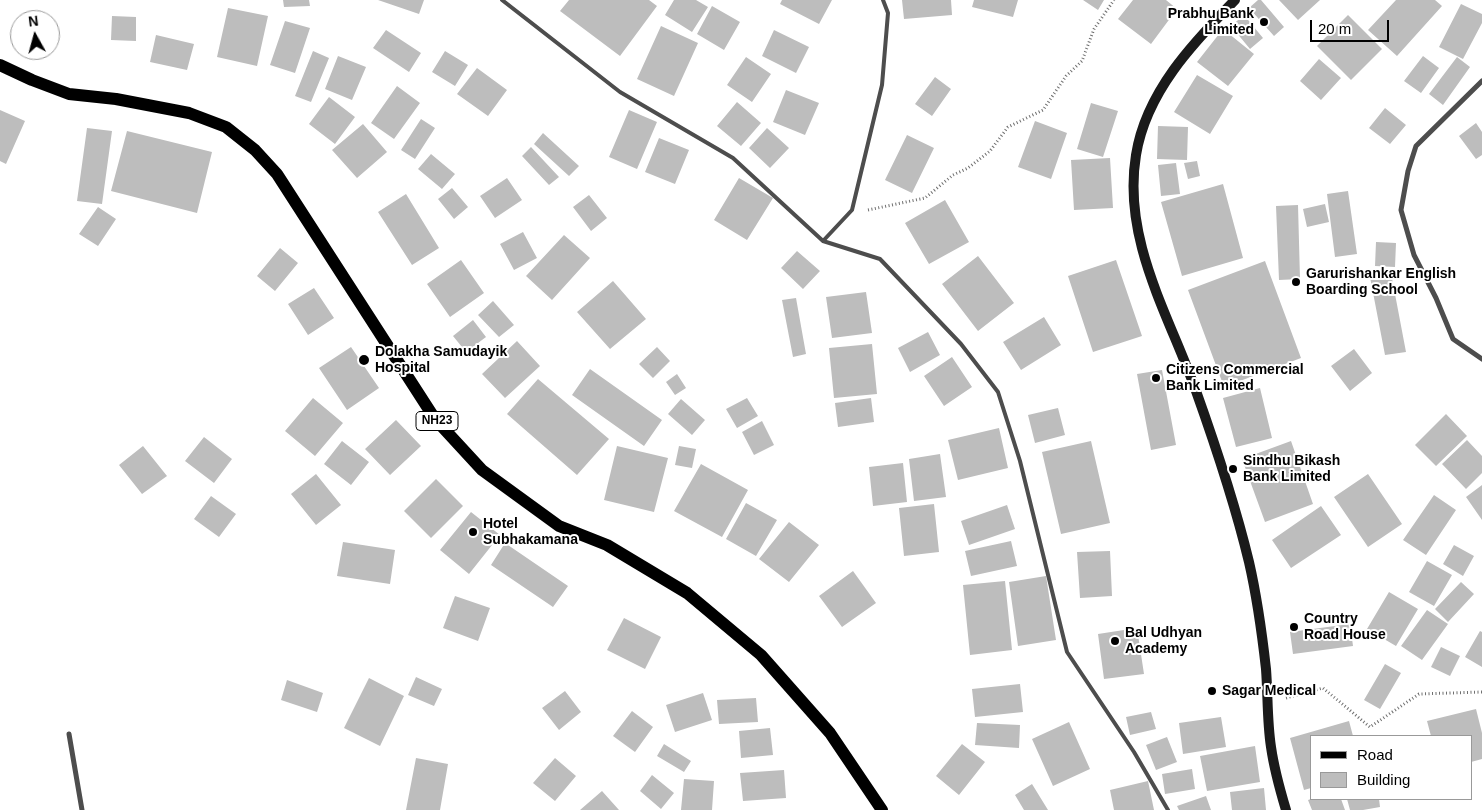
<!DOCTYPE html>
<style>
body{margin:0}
#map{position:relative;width:1482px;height:810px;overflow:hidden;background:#fff;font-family:Helvetica,sans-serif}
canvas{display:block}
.legend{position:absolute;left:1310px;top:735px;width:162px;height:65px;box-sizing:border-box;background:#fff;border:1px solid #999;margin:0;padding:6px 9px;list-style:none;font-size:15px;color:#000}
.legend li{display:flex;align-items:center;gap:10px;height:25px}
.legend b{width:25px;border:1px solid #999}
.north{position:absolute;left:10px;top:10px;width:50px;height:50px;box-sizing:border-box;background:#fff;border:1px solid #999;border-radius:50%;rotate:353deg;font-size:14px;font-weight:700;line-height:20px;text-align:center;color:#000}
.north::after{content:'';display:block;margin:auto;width:18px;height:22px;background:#000;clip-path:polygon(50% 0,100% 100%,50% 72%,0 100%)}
.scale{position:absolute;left:1310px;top:20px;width:79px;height:22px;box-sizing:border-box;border:2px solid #000;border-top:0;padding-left:6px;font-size:15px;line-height:18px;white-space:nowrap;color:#000;-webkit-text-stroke:4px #fff;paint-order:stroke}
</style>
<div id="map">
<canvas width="1482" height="810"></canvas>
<ul class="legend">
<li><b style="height:6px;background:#000"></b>Road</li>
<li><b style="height:14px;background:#bdbdbd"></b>Building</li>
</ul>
<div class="north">N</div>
<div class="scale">20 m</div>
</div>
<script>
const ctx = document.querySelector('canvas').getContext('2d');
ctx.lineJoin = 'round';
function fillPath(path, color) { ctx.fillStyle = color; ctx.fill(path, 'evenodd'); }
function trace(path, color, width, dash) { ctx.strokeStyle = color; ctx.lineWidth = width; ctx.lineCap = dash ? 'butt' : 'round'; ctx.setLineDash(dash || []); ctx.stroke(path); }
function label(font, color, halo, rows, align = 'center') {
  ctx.font = font + ' Helvetica,sans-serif'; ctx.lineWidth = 4; ctx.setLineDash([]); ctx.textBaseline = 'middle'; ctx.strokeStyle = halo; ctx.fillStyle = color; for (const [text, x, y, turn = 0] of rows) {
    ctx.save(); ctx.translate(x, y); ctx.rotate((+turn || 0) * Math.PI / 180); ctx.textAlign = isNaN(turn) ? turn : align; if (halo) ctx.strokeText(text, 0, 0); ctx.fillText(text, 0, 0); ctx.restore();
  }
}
const building = new Path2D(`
 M 283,0 L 309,0 L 310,6 L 284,7 Z
 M 378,0 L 424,0 L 419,14 Z
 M 569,0 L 649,0 L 657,6 L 620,56 L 560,11 Z
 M 674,0 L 696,0 L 708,7 L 692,32 L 665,15 Z
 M 782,0 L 832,0 L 819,24 L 780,4 Z
 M 902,0 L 951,0 L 952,15 L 904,19 Z
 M 974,0 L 1018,0 L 1013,17 L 972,7 Z
 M 1083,0 L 1104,0 L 1098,10 Z
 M 1133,0 L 1166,0 L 1177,9 L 1151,44 L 1118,19 Z
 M 1258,0 L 1261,0 L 1284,27 L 1274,36 L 1249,8 Z
 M 1279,0 L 1320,0 L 1298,20 Z
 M 1396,0 L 1435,0 L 1442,6 L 1397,56 L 1368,30 Z
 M 1461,4 L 1482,14 L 1482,23 L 1463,59 L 1439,47 Z
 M 712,6 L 740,22 L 724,50 L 697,34 Z
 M 228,8 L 268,16 L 257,66 L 217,57 Z
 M 1244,15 L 1263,38 L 1250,49 L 1231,26 Z
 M 1348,15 L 1382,49 L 1351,80 L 1317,46 Z
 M 112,16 L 136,17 L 136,41 L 111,40 Z
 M 285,21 L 310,28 L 295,73 L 270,65 Z
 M 661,26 L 698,43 L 674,96 L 637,79 Z
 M 1223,29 L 1254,54 L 1228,86 L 1197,62 Z
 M 386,30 L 421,53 L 409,72 L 373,48 Z
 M 774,30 L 809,47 L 796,73 L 762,56 Z
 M 156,35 L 194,44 L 187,70 L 150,62 Z
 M 313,51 L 329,58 L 311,102 L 295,96 Z
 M 445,51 L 468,65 L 455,86 L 432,72 Z
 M 338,56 L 366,67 L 352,100 L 325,89 Z
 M 1423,56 L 1439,68 L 1421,93 L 1404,81 Z
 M 746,57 L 771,74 L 752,102 L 727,85 Z
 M 1457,57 L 1470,67 L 1443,105 L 1429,94 Z
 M 1319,59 L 1341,78 L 1321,100 L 1300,81 Z
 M 477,68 L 507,90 L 488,116 L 457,94 Z
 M 1197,75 L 1233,96 L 1210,134 L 1174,112 Z
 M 935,77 L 951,89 L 932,116 L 915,104 Z
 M 397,86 L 420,103 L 394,139 L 371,123 Z
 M 786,90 L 819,103 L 805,135 L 773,122 Z
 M 329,97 L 355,117 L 335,144 L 309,124 Z
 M 737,102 L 761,123 L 741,146 L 717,126 Z
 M 1091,103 L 1118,111 L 1103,157 L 1077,149 Z
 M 1385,108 L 1406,125 L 1390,144 L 1369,128 Z
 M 0,110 L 25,121 L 6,164 L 0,161 Z
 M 629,110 L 657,122 L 637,169 L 609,157 Z
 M 421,119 L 435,128 L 415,159 L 401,150 Z
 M 1035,121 L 1067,133 L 1051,179 L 1018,167 Z
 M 1476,123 L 1482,132 L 1482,155 L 1476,159 L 1459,136 Z
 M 363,124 L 387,152 L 357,178 L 332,150 Z
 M 1158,126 L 1188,127 L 1187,160 L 1157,159 Z
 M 87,128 L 112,131 L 102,204 L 77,201 Z
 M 767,128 L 789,148 L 770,168 L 749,148 Z
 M 127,131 L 212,152 L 197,213 L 111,191 Z
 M 543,133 L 579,166 L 569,176 L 534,144 Z
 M 907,135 L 934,148 L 912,193 L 885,180 Z
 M 659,138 L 689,150 L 675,184 L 645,172 Z
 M 531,147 L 559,177 L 549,185 L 522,156 Z
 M 431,154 L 455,174 L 442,189 L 418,169 Z
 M 1110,158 L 1113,208 L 1074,210 L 1071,160 Z
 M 1197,161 L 1200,176 L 1188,179 L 1184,163 Z
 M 1176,163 L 1180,194 L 1161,196 L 1158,165 Z
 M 507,178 L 522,200 L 495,218 L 480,196 Z
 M 739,178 L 773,198 L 747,240 L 714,220 Z
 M 1223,184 L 1243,258 L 1182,276 L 1161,202 Z
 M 452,188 L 468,207 L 454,219 L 438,199 Z
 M 1348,191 L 1357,254 L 1335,257 L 1327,194 Z
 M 406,194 L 439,248 L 412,265 L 378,212 Z
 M 589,195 L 607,218 L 591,231 L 573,207 Z
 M 945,200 L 969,242 L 929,264 L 905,223 Z
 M 1325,204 L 1329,222 L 1307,227 L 1303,209 Z
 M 1298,205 L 1300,279 L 1279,280 L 1276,206 Z
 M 98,207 L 116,219 L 98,246 L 79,234 Z
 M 523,232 L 537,258 L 514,270 L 500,244 Z
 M 564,235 L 590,258 L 552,300 L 526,276 Z
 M 1376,242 L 1396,243 L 1395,267 L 1375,266 Z
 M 280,248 L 298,263 L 275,291 L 257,276 Z
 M 797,251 L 820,271 L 803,289 L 781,268 Z
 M 978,256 L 1014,303 L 978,331 L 942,284 Z
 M 461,260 L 484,293 L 450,317 L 427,284 Z
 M 1116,260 L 1142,336 L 1093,352 L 1068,276 Z
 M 1265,261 L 1301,358 L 1224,387 L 1188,290 Z
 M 1391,273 L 1406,352 L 1385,355 L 1370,277 Z
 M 613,281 L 646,319 L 610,349 L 577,312 Z
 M 314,288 L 334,318 L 308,335 L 288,304 Z
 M 866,292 L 872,333 L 832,338 L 826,297 Z
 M 796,298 L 806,354 L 793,357 L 782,300 Z
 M 493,301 L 514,325 L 499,337 L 478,315 Z
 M 1044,317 L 1061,345 L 1021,370 L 1003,342 Z
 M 473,320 L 486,337 L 466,352 L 453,336 Z
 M 928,332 L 940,355 L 910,372 L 898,348 Z
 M 517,341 L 540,366 L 505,398 L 482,374 Z
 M 872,344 L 877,394 L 834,398 L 829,348 Z
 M 351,347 L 379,388 L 347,410 L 319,368 Z
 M 657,347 L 670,361 L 653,378 L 639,364 Z
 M 1354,349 L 1372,373 L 1350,391 L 1331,366 Z
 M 952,357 L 972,387 L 944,406 L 924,376 Z
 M 590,369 L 662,420 L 644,446 L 572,395 Z
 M 1162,370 L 1176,445 L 1151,450 L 1137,374 Z
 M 677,374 L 686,388 L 675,395 L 666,382 Z
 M 538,379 L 609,439 L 577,475 L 507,414 Z
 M 1260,388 L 1272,438 L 1236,447 L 1223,398 Z
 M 313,398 L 343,423 L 315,456 L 285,431 Z
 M 747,398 L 758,416 L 737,428 L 726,409 Z
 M 871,398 L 874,422 L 838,427 L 835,403 Z
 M 681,399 L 705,420 L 692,435 L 668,414 Z
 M 1058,408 L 1065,435 L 1035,443 L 1028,415 Z
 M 1446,414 L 1467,436 L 1436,466 L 1415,445 Z
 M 396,420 L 421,446 L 390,475 L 365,449 Z
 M 762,421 L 774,445 L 754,455 L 742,432 Z
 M 999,428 L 1008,468 L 958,480 L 948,440 Z
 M 204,437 L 232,459 L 214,483 L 185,461 Z
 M 1467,440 L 1482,456 L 1482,473 L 1466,489 L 1442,464 Z
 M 342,441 L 369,462 L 351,485 L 324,464 Z
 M 1091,441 L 1110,523 L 1061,534 L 1042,452 Z
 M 1291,441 L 1313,504 L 1265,522 L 1242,459 Z
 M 143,446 L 167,476 L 142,494 L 119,465 Z
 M 617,446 L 668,458 L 654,512 L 604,500 Z
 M 679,446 L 696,449 L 692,468 L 675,465 Z
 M 940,454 L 946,497 L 914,501 L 909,459 Z
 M 903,463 L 907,502 L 873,506 L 869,467 Z
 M 701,464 L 748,490 L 722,537 L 674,511 Z
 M 316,474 L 341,505 L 316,525 L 291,494 Z
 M 1368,474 L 1402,524 L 1368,547 L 1334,497 Z
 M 436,479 L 463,506 L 431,538 L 404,511 Z
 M 1482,485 L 1482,520 L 1466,497 Z
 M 1434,495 L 1456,510 L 1426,555 L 1403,540 Z
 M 211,496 L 236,514 L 219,537 L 194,519 Z
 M 746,503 L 777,520 L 756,556 L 726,539 Z
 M 934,504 L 939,552 L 904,556 L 899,508 Z
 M 1007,505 L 1015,529 L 969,545 L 961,521 Z
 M 1321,506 L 1341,535 L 1291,568 L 1272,540 Z
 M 471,512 L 500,535 L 469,574 L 440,550 Z
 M 789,522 L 819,545 L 789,582 L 759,559 Z
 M 1011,541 L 1017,566 L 971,576 L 965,551 Z
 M 343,542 L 395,550 L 390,584 L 337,576 Z
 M 505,543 L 568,586 L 553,607 L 491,565 Z
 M 1454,545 L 1474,556 L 1463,576 L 1443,564 Z
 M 1110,551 L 1112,596 L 1080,598 L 1077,552 Z
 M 1427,561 L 1452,575 L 1434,606 L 1409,592 Z
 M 853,571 L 876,603 L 842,627 L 819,596 Z
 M 1046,576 L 1056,640 L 1018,646 L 1009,582 Z
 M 1005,581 L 1012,650 L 970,655 L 963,585 Z
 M 1461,582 L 1474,594 L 1448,622 L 1435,609 Z
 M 1389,592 L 1418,609 L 1396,646 L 1367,629 Z
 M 455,596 L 490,608 L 478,641 L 443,628 Z
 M 1427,610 L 1448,624 L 1422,660 L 1401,646 Z
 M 624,618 L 661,637 L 645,669 L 607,650 Z
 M 1350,624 L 1353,646 L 1293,654 L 1290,632 Z
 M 1137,628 L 1144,674 L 1104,679 L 1098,634 Z
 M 1480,631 L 1482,632 L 1482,667 L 1465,657 Z
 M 1441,647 L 1460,656 L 1450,676 L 1431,667 Z
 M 1385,664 L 1401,673 L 1380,709 L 1364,700 Z
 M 416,677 L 442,689 L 434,706 L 408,695 Z
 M 369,678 L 404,696 L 380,746 L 344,728 Z
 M 287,680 L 323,693 L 317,712 L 281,700 Z
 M 1020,684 L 1023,712 L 975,717 L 972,689 Z
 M 565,691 L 581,712 L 559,730 L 542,708 Z
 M 703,693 L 712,720 L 675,732 L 666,705 Z
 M 756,698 L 758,722 L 719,724 L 717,700 Z
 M 1476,709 L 1482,733 L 1482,759 L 1471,762 L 1471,736 L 1431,736 L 1427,721 Z
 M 632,711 L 653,727 L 635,752 L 613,736 Z
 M 1151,712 L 1156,729 L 1130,735 L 1126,717 Z
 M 1221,717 L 1226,747 L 1183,754 L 1179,723 Z
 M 1349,721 L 1353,736 L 1311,736 L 1311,788 L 1304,790 L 1290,738 Z
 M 1069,722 L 1090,769 L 1053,786 L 1032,739 Z
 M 977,723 L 1020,725 L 1019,748 L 975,745 Z
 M 770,728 L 773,755 L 741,758 L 739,731 Z
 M 1167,737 L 1177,762 L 1156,770 L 1146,745 Z
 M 664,744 L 691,761 L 684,772 L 657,756 Z
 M 962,744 L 985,762 L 959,795 L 936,776 Z
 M 1255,746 L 1260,782 L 1207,791 L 1200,756 Z
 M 416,758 L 448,764 L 440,810 L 406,810 Z
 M 555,758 L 576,776 L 555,801 L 533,783 Z
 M 1192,769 L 1195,789 L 1165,794 L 1162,774 Z
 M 784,770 L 786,798 L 743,801 L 740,773 Z
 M 652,775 L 674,793 L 661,809 L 640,791 Z
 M 684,779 L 714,781 L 712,810 L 681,810 Z
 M 1148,781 L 1154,810 L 1114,810 L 1110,790 Z
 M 1032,784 L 1048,810 L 1024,810 L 1015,795 Z
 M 1264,788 L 1266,810 L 1232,810 L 1230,792 Z
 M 602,791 L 619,810 L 580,810 Z
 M 1206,796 L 1211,810 L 1179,810 L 1177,806 Z
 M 1311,799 L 1341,799 L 1345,810 L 1312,810 L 1308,800 Z
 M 1347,799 L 1379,799 L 1380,807 L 1363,810 L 1350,810 Z`);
const path = new Path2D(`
 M 868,210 L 925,198 L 953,175 L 968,168 L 990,151 L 1008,127 L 1043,110 L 1066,76 L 1082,61 L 1094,29 L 1114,0
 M 1286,698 L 1323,688 L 1370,727 L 1419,694 L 1482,692`);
const service = new Path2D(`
 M 502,0 L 620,92 L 733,158 L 823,241 L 880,259 L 961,344 L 998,392 L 1020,461 L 1067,652 L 1134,752 L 1168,810
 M 823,241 L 852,210 L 882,85 L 888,13 L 883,0`);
const minor = new Path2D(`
 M 1482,81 L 1416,146 L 1408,171 L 1401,210 L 1414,255 L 1436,298 L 1453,339 L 1482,359
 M 69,734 L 82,810`);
const secondary = new Path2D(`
 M 1235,0 C 1193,43 1146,92 1136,155 C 1122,240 1169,315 1196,391 C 1216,447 1235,504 1249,562 C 1257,597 1262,633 1266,669 C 1268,695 1267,721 1271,747 C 1274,768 1280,790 1286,810`);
const primary = new Path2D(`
 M 0,65 L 32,80 L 69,94 L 116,99 L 189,113 L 226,127 L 255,150 L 277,174 L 435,419 L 482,470 L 559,526 L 607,545 L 687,593 L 761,655 L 830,733 L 882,810`);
const markers = [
 [1264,22,5,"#000"],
 [1296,282,5,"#000"],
 [364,360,6,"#000"],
 [1156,378,5,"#000"],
 [1233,469,5,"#000"],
 [473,532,5,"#000"],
 [1294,627,5,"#000"],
 [1115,641,5,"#000"],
 [1212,691,5,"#000"]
];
const shields = [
 [437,421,42]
];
const shieldNames = [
 ["NH23",437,421]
];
const poiNames = [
 ["Prabhu Bank",1254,14,"right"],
 ["Limited",1254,30,"right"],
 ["Garurishankar English",1306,274],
 ["Boarding School",1306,290],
 ["Dolakha Samudayik",375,352],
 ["Hospital",375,368],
 ["Citizens Commercial",1166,370],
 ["Bank Limited",1166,386],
 ["Sindhu Bikash",1243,461],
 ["Bank Limited",1243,477],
 ["Hotel",483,524],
 ["Subhakamana",483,540],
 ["Country",1304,619],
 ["Road House",1304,635],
 ["Bal Udhyan",1125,633],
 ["Academy",1125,649],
 ["Sagar Medical",1222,691]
];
fillPath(building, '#bdbdbd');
trace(path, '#6f6f6f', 3, [1, 2.5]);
trace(service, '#4d4d4d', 4);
trace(minor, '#4d4d4d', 5);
trace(secondary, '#1a1a1a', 10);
trace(primary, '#000', 12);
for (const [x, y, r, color] of markers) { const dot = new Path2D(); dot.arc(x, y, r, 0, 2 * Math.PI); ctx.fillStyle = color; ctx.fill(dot); trace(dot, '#fff', 2); }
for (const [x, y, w] of shields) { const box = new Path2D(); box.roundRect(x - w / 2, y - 9.5, w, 19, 4); ctx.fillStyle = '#fff'; ctx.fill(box); trace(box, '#000', 1); }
label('bold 12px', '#000', null, shieldNames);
label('bold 14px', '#000', '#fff', poiNames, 'left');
</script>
